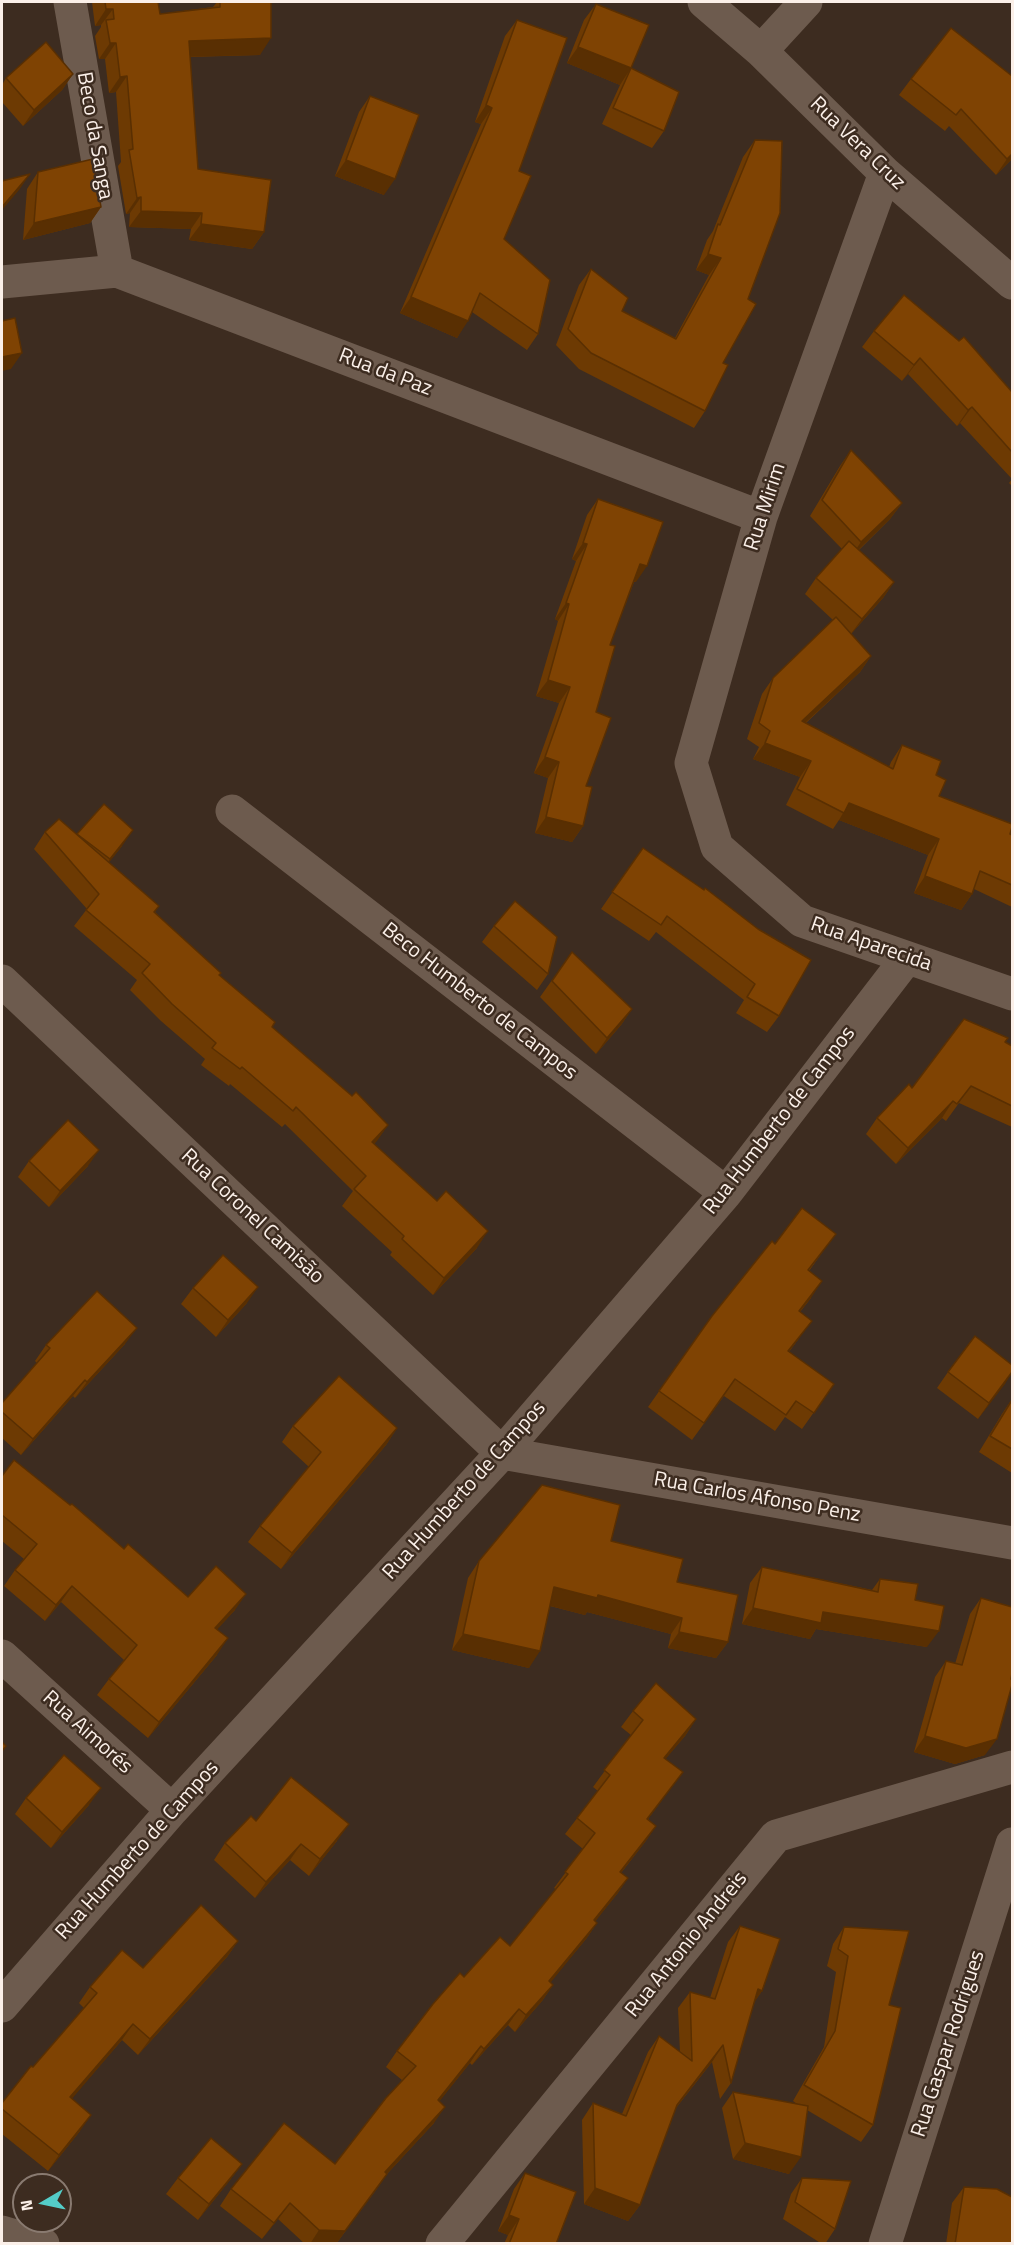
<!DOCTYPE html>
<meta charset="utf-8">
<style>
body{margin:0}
#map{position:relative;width:1014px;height:2245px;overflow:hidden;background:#3d2c20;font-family:"Titillium Web",sans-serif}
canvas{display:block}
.frame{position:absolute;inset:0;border:3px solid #fbf0e9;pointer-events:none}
.north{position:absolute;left:12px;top:2173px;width:60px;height:60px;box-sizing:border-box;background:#3d2c20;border:2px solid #897a70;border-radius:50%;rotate:261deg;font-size:16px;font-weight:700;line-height:24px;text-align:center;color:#fbf0e9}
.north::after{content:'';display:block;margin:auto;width:21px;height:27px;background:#54cdc8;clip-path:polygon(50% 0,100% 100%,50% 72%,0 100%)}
</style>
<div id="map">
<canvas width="1014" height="2245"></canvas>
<div class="frame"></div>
<div class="north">N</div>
</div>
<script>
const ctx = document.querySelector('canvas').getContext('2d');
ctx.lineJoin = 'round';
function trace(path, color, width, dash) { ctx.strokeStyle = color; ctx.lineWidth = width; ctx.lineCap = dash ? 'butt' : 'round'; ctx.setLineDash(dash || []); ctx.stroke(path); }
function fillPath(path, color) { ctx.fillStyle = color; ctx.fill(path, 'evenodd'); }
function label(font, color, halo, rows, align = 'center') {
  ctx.font = font + ' "Titillium Web",sans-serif'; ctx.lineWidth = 5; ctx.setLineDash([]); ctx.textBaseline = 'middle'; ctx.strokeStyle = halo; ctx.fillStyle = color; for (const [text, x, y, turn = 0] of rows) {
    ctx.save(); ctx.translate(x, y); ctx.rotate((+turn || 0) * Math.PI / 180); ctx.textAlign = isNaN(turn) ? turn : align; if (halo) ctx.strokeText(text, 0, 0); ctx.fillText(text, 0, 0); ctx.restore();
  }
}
const street = new Path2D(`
 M 70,2 L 117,271
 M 704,2 L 761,51 L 885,173 L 1012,283
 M 761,51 L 806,2
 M 885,173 L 761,517 L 691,763 L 717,847 L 802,921 L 1012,994
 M 2,282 L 117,271 L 761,517
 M 232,811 L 726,1193
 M 2,981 L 502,1453
 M 502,1453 L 1012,1543
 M 2,1656 L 172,1810
 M 2,2006 L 172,1810 L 502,1453 L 726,1193 L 907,958
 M 2,2232 L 43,2244
 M 442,2244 L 776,1836 L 1012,1767
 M 885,2244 L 1012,1844`);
const wall = new Path2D(`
 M 92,2 L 158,2 L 160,14 L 213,7 L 217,2 L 271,2 L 260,55 L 190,57 L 198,169 L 264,232 L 252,249 L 189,240 L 191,229 L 129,227 L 130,213 L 126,214 L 118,166 L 121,162 L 116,92 L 109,93 L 105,59 L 99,59 L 95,36 L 101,27 L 101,25 L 95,26 Z
 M 596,4 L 631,68 L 664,131 L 652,148 L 602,124 L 620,85 L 567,63 L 584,20 Z
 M 517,20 L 519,171 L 504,239 L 538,334 L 527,350 L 472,312 L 457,338 L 400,313 L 481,124 L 475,122 L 505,36 Z
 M 951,28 L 1012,159 L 996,175 L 949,126 L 945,131 L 899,95 L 911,79 Z
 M 73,74 L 62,90 L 23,126 L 2,102 L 2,85 L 6,78 Z
 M 370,96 L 384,195 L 335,176 L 359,112 Z
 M 755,140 L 723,363 L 705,411 L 694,428 L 579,369 L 556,345 L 579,285 L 591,269 L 622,311 L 675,338 L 709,275 L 696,270 L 707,240 L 713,231 L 743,157 Z
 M 38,172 L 101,207 L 90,223 L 23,240 L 27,189 Z
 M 874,331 L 1012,392 L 1012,486 L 1009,483 L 1012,479 L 960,423 L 957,426 L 908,374 L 902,381 L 862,347 Z
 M 851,450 L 902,503 L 890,519 L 859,550 L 894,582 L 883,598 L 851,634 L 871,656 L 860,672 L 806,723 L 889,767 L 891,762 L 902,745 L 936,775 L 939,796 L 1012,835 L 1012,907 L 974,889 L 972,894 L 961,910 L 914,893 L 928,855 L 839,820 L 833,829 L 786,805 L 800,777 L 753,759 L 759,747 L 747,739 L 762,694 L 773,678 L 833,620 L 805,594 L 816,578 L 842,549 L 810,516 L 840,466 Z
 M 598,499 L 636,582 L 634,582 L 610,645 L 596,712 L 586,786 L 583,826 L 572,842 L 535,833 L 548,778 L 534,773 L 559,703 L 536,696 L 558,621 L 555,619 L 576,561 L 572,559 L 587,515 Z
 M 45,832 L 77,834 L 122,846 L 109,862 L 159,906 L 155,912 L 272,1027 L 352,1096 L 388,1125 L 374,1144 L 477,1248 L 433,1295 L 390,1255 L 392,1252 L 342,1206 L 353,1191 L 285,1124 L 282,1127 L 230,1084 L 229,1086 L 201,1065 L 205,1059 L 161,1021 L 130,990 L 137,980 L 74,926 L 87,909 L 34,849 Z
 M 643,848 L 704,890 L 779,1016 L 767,1032 L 736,1013 L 744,1000 L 656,932 L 649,941 L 601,909 Z
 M 494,926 L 548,974 L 537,990 L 482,942 Z
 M 572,952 L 632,1009 L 621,1025 L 596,1054 L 540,997 Z
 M 1005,1042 L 1012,1046 L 1012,1127 L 959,1103 L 946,1121 L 942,1118 L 896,1164 L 866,1134 L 877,1118 L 912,1088 Z
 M 29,1161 L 88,1166 L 49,1207 L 18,1177 Z
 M 775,1244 L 824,1250 L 809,1271 L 811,1298 L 800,1312 L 800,1337 L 789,1352 L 834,1384 L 802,1429 L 785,1417 L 775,1431 L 724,1396 L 692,1440 L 648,1407 L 712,1316 Z
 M 193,1288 L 247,1303 L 216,1337 L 181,1304 Z
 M 125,1344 L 75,1398 L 73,1396 L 21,1455 L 2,1438 L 2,1403 L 37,1363 L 35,1361 L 46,1345 Z
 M 948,1372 L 1012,1373 L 978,1419 L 937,1388 Z
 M 1012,1399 L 1012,1473 L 979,1452 L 1002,1414 Z
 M 293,1426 L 397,1428 L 386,1445 L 281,1569 L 248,1542 L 260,1526 L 309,1467 L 282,1442 Z
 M 2,1476 L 124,1549 L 188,1597 L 235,1610 L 217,1629 L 217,1655 L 148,1738 L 97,1695 L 109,1679 L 124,1660 L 61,1602 L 45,1621 L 4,1586 L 15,1570 L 24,1559 L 2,1541 Z
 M 611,1541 L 677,1582 L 728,1642 L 716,1658 L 668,1648 L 671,1634 L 587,1612 L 585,1615 L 550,1606 L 529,1668 L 452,1650 L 468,1578 L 479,1561 Z
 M 762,1567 L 872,1590 L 880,1579 L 915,1600 L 927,1647 L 816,1629 L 810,1639 L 742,1624 L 750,1583 Z
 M 981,1598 L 985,1755 L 955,1764 L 914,1752 L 935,1677 L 946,1661 L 955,1664 L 970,1614 Z
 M 633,1711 L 696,1719 L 685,1736 L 665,1759 L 671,1788 L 648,1819 L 656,1826 L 645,1842 L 621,1873 L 628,1878 L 617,1894 L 595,1921 L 597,1923 L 586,1939 L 550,1982 L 553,1985 L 542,2001 L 515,2032 L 508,2025 L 472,2065 L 470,2063 L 439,2101 L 434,2123 L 387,2174 L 376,2190 L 336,2244 L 305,2244 L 278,2219 L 262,2239 L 220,2206 L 231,2189 L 335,2164 L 402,2080 L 386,2067 L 397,2051 L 464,1977 L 510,1946 L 556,1889 L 554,1888 L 583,1849 L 565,1834 L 598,1791 L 593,1787 L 631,1735 L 621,1727 Z
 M 26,1798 L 89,1805 L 51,1848 L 15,1814 Z
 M 256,1821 L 337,1841 L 309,1876 L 290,1860 L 255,1898 L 214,1860 L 225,1843 Z
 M 740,1926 L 762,1991 L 754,2002 L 731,2083 L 720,2099 L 712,2062 L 676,2108 L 640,2205 L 628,2221 L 584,2204 L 582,2120 L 593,2103 L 622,2114 L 648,2052 L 659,2036 L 680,2052 L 678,2008 L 690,1992 L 710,1998 L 728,1942 Z
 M 844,1927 L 889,2005 L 873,2125 L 861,2142 L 807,2110 L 789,2174 L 733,2159 L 722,2108 L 733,2092 L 797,2104 L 793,2101 L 824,2047 L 836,1972 L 827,1966 L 833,1944 Z
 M 238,1941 L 227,1957 L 138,2055 L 122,2040 L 71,2099 L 80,2131 L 48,2171 L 2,2134 L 2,2103 L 84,2008 L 79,2003 L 90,1987 L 143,1968 Z
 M 242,2164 L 230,2180 L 198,2220 L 166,2194 L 178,2178 Z
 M 525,2173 L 556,2244 L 504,2244 L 508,2235 L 498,2231 L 514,2189 Z
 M 802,2178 L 835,2229 L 825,2244 L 822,2244 L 783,2219 L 791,2194 Z
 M 964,2187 L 1012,2244 L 946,2244 L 952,2203 Z`);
const shadedWall = new Path2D(`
 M 106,9 L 113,9 L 101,25 L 95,26 Z
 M 271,38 L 260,55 L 177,57 L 189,41 Z
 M 110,43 L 116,43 L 105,59 L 99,59 Z
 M 578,47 L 631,68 L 620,85 L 567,63 Z
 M 73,74 L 62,90 L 23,126 L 34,110 Z
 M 127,76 L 116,92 L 109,93 L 120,77 Z
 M 486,105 L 492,108 L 481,124 L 475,122 Z
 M 1012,154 L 1012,159 L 996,175 L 1007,159 Z
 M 346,160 L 395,179 L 384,195 L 335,176 Z
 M 30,174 L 19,190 L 2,210 L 2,207 Z
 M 141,197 L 130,213 L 126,214 L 137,198 Z
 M 101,207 L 90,223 L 23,240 L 34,223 Z
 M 141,211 L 202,213 L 191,229 L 129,227 Z
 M 201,224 L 264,232 L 252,249 L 189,240 Z
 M 708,254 L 721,258 L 709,275 L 696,270 Z
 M 411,297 L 468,321 L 457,338 L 400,313 Z
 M 22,353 L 11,369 L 2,371 L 2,357 Z
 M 920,358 L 908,374 L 902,381 L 914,365 Z
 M 972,407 L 960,423 L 957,426 L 968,410 Z
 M 902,503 L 890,519 L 850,558 L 861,542 Z
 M 583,543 L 587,544 L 576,561 L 572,559 Z
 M 640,564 L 647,566 L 636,582 L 629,580 Z
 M 894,582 L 883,598 L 850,635 L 862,619 Z
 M 566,603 L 569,604 L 558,621 L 555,619 Z
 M 871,656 L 860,672 L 790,737 L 802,721 Z
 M 548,680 L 570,687 L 559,703 L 536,696 Z
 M 765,743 L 811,761 L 800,777 L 753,759 Z
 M 545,757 L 559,762 L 548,778 L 534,773 Z
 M 849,803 L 939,839 L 928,855 L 839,820 Z
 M 546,817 L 583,826 L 572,842 L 535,833 Z
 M 133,830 L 122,846 L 99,875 L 110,859 Z
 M 925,876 L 972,894 L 961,910 L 914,893 Z
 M 632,1009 L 621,1025 L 596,1054 L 607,1038 Z
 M 953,1101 L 942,1118 L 896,1164 L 908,1148 Z
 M 388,1125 L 377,1141 L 361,1158 L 372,1142 Z
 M 99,1150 L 88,1166 L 49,1207 L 60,1191 Z
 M 488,1231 L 477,1248 L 433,1295 L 444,1278 Z
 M 822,1281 L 811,1298 L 787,1327 L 799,1311 Z
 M 258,1287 L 247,1303 L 216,1337 L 228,1320 Z
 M 812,1321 L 800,1337 L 776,1368 L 788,1351 Z
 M 137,1328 L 125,1344 L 75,1398 L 87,1382 Z
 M 1012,1372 L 1005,1384 L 978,1419 L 989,1403 Z
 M 85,1380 L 73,1396 L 21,1455 L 33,1439 Z
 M 397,1428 L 386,1445 L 281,1569 L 292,1553 Z
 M 72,1586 L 61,1602 L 45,1621 L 56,1605 Z
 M 554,1587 L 598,1595 L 682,1618 L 671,1634 L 587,1612 L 585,1615 L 543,1604 Z
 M 246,1594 L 235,1610 L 204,1644 L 215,1628 Z
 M 753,1608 L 823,1612 L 939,1631 L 927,1647 L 816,1629 L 810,1639 L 742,1624 Z
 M 679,1632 L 728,1642 L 716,1658 L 668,1648 Z
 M 463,1634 L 540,1651 L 529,1668 L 452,1650 Z
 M 228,1638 L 217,1655 L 148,1738 L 159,1722 Z
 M 696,1719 L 685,1736 L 653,1774 L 664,1758 Z
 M 925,1736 L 997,1739 L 985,1755 L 955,1764 L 914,1752 Z
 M 683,1772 L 671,1788 L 636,1835 L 647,1819 Z
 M 101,1788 L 89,1805 L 51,1848 L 62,1832 Z
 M 349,1824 L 337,1841 L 309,1876 L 320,1859 Z
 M 656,1826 L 645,1842 L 609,1888 L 620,1872 Z
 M 301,1844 L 290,1860 L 255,1898 L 266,1882 Z
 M 628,1878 L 617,1894 L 583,1937 L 594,1920 Z
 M 597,1923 L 586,1939 L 538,1998 L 549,1981 Z
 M 238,1941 L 227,1957 L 138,2055 L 150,2039 Z
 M 553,1985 L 542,2001 L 515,2032 L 526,2015 Z
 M 758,1989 L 762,1991 L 751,2007 Z
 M 519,2009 L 508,2025 L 472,2065 L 484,2049 Z
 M 133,2024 L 122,2040 L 59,2114 L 70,2097 Z
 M 723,2045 L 712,2062 L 665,2121 L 677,2105 Z
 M 481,2046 L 470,2063 L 427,2117 L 438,2100 Z
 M 445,2107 L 434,2123 L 374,2188 L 385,2172 Z
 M 91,2115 L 80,2131 L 48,2171 L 59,2155 Z
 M 745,2143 L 801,2157 L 789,2174 L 733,2159 Z
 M 242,2164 L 230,2180 L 198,2220 L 209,2204 Z
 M 387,2174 L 336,2244 L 310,2244 L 319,2230 Z
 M 595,2188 L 640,2205 L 628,2221 L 584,2204 Z
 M 290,2203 L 278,2219 L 262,2239 L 274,2223 Z
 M 509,2215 L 519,2219 L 508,2235 L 498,2231 Z`);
const building = new Path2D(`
 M 105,2 L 158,2 L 160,14 L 220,7 L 220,2 L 271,2 L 271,38 L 189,41 L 198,169 L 271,180 L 264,232 L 201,224 L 202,213 L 141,211 L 141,197 L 137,198 L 129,150 L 133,149 L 127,76 L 120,77 L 116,43 L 110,43 L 106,20 L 114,19 L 113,9 L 106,9 Z
 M 596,4 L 649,25 L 631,68 L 578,47 Z
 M 517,20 L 567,38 L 519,171 L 531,176 L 504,239 L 550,280 L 538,334 L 480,293 L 468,321 L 411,297 L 492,108 L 486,105 Z
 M 951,28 L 1012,76 L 1012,154 L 1007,159 L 961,109 L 956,115 L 911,79 Z
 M 46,42 L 73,74 L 34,110 L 6,78 Z
 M 631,68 L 679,92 L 664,131 L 613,108 Z
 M 370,96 L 419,115 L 395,179 L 346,160 Z
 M 755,140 L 782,141 L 780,213 L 748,299 L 756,304 L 723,363 L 728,365 L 705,411 L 591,353 L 568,329 L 591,269 L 628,298 L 622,311 L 676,339 L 721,258 L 708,254 L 718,224 L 720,225 Z
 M 93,159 L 101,207 L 34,223 L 38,172 Z
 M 30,174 L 2,207 L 2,181 Z
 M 904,295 L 959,341 L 964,337 L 1012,392 L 1012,452 L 972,407 L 968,410 L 920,358 L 914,365 L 874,331 Z
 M 15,318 L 22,353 L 2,357 L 2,321 Z
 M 851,450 L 902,503 L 861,542 L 822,500 Z
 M 598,499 L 663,522 L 647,566 L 640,564 L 610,645 L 615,646 L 596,712 L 611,718 L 586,786 L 592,787 L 583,826 L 546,817 L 559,762 L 545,757 L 570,687 L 548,680 L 569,604 L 566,603 L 587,544 L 583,543 Z
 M 849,541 L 894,582 L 862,619 L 816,578 Z
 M 836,617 L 871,656 L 802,721 L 893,769 L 902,745 L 941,761 L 936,775 L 946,780 L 939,796 L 1012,824 L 1012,827 L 1010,834 L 1012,835 L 1012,885 L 980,871 L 972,894 L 925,876 L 939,839 L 849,803 L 844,813 L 797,789 L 811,761 L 765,743 L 770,731 L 759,723 L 773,678 Z
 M 104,804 L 133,830 L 110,859 L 77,834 Z
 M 59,819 L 159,906 L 154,912 L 221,973 L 219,975 L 275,1022 L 272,1027 L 352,1096 L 356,1092 L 388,1125 L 372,1142 L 437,1201 L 446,1191 L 488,1231 L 444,1278 L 402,1239 L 404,1236 L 354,1189 L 366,1176 L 296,1107 L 293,1111 L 242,1067 L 240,1069 L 212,1048 L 216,1043 L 172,1004 L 142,973 L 150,964 L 86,910 L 99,894 L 45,832 Z
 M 643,848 L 704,890 L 705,888 L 758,929 L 811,960 L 779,1016 L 747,997 L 755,984 L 667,916 L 661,925 L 612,892 Z
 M 515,901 L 557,937 L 548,974 L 494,926 Z
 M 572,952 L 632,1009 L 607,1038 L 552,981 Z
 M 964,1019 L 1008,1038 L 1005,1042 L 1012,1046 L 1012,1106 L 971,1086 L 957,1104 L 953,1101 L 908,1148 L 877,1118 L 909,1084 L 912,1088 Z
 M 68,1120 L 99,1150 L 60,1191 L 29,1161 Z
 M 802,1208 L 836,1234 L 808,1270 L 822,1281 L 799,1311 L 812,1321 L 788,1351 L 834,1384 L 814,1413 L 796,1401 L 786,1415 L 735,1379 L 704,1423 L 659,1391 L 712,1316 L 772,1241 L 775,1244 Z
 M 223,1255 L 258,1287 L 228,1320 L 193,1288 Z
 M 97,1291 L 137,1328 L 87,1382 L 85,1380 L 33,1439 L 2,1412 L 2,1403 L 50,1348 L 46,1345 Z
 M 975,1336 L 1012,1365 L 1012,1372 L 989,1403 L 948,1372 Z
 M 339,1376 L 397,1428 L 292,1553 L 260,1526 L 321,1452 L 293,1426 Z
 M 1012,1400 L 1012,1449 L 990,1436 Z
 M 14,1460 L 70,1505 L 72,1504 L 124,1549 L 128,1544 L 188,1597 L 216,1566 L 246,1594 L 215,1628 L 228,1638 L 159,1722 L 109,1679 L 137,1645 L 72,1586 L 56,1605 L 15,1570 L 37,1544 L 2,1515 L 2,1476 Z
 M 542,1485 L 620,1505 L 611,1541 L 683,1559 L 677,1582 L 738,1595 L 728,1642 L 679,1632 L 682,1618 L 598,1595 L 597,1598 L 554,1587 L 540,1651 L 463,1634 L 479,1561 Z
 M 762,1567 L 878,1592 L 880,1579 L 918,1584 L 915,1600 L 944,1606 L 939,1631 L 823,1612 L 821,1623 L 753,1608 Z
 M 981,1598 L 1012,1607 L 1012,1673 L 1011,1679 L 1012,1680 L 1012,1685 L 997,1739 L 966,1748 L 925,1736 L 946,1661 L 962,1665 Z
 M 656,1683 L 696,1719 L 664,1758 L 683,1772 L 647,1819 L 656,1826 L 620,1872 L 628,1878 L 594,1920 L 597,1923 L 549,1981 L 553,1985 L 526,2015 L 519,2009 L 484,2049 L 481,2046 L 438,2100 L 445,2107 L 385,2172 L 387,2174 L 345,2231 L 319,2230 L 290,2203 L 274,2223 L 231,2189 L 284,2123 L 335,2164 L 386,2098 L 416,2066 L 397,2051 L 433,2004 L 460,1973 L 464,1977 L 500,1937 L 510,1946 L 568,1874 L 565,1872 L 595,1833 L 577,1818 L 610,1775 L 604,1770 L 643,1720 L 633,1711 Z
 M 2,1742 L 6,1746 L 2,1751 Z
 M 64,1755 L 101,1788 L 62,1832 L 26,1798 Z
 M 291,1777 L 349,1824 L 320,1859 L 301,1844 L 266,1882 L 225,1843 L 251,1816 L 256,1821 Z
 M 201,1905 L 238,1941 L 150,2039 L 133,2024 L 70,2097 L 91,2115 L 59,2155 L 2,2109 L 2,2103 L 31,2066 L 33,2067 L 97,1993 L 90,1987 L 122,1950 L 143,1968 Z
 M 740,1926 L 780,1939 L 762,1991 L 758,1989 L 731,2083 L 723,2045 L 677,2105 L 640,2205 L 595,2188 L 593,2103 L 626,2116 L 659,2036 L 692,2061 L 690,1992 L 715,1999 Z
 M 844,1927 L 909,1931 L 889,2005 L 901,2008 L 873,2125 L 804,2085 L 835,2031 L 848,1956 L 838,1949 Z
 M 733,2092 L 808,2106 L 801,2157 L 745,2143 Z
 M 211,2138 L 242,2164 L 209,2204 L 178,2178 Z
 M 525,2173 L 576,2192 L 556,2244 L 509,2244 L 519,2219 L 509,2215 Z
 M 802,2178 L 851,2181 L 835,2229 L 795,2202 Z
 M 964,2187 L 997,2189 L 1012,2197 L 1012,2244 L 955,2244 Z`);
const streetNames = [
 ["Beco da Sanga",94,136,80],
 ["Rua Vera Cruz",857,144,44],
 ["Rua da Paz",385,373,21],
 ["Rua Mirim",766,507,-72],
 ["Rua Aparecida",871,945,19],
 ["Beco Humberto de Campos",479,1002,38],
 ["Rua Humberto de Campos",780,1121,-52],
 ["Rua Coronel Camisão",252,1217,43],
 ["Rua Humberto de Campos",465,1491,-48],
 ["Rua Carlos Afonso Penz",757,1498,10],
 ["Rua Aimorés",87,1733,42],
 ["Rua Humberto de Campos",138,1851,-48],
 ["Rua Antonio Andreis",687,1945,-51],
 ["Rua Gaspar Rodrigues",949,2044,-72]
];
trace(street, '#6d5b4e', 33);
fillPath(wall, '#6d3a03');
fillPath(shadedWall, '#592f02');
fillPath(building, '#7f4303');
trace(building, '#592f02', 1.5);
label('21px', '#fbf0e9', '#3d2c20', streetNames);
</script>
